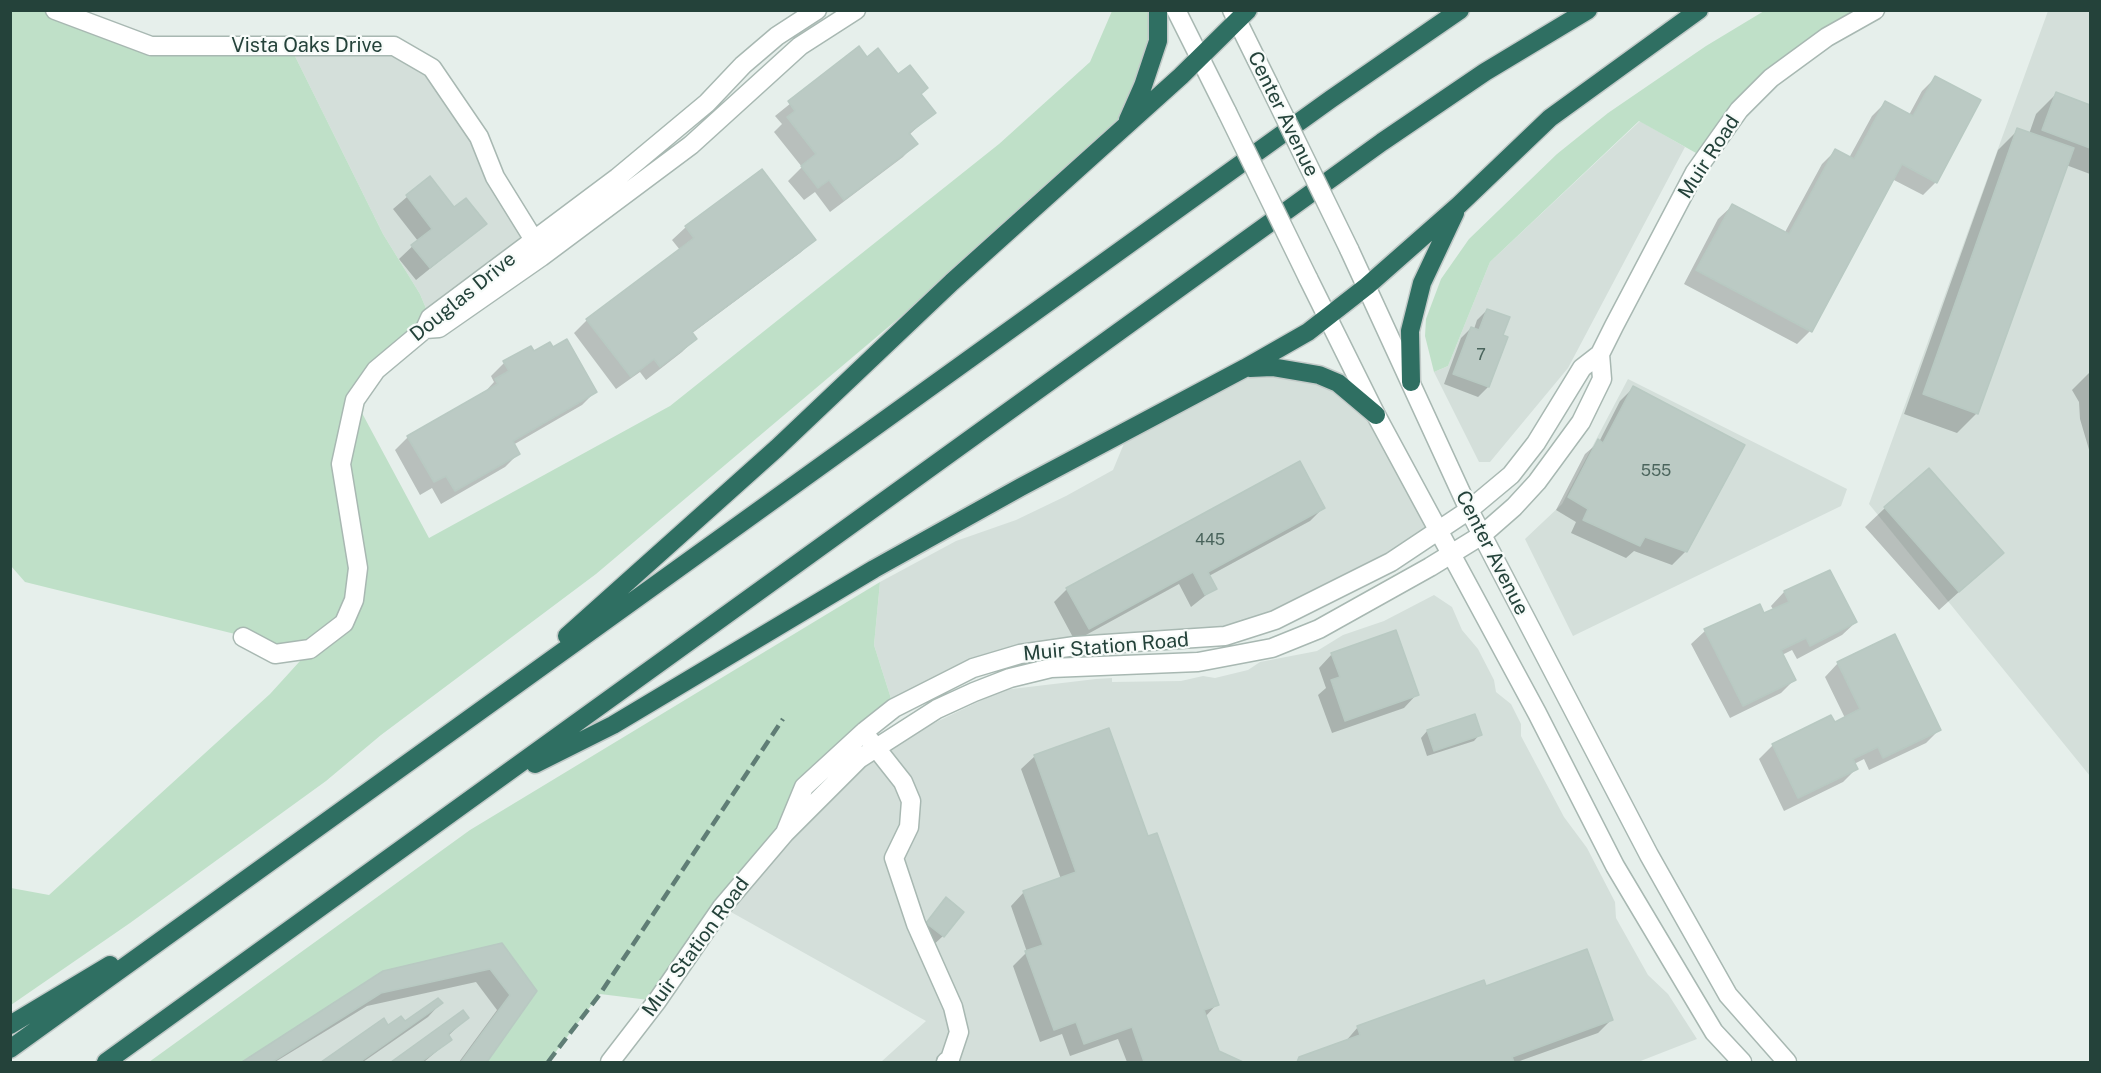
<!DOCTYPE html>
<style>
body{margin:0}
#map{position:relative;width:2101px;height:1073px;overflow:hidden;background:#e6efeb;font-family:"Public Sans",sans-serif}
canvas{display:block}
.frame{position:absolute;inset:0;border:12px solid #24423a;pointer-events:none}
</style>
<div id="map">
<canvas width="2101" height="1073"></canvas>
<div class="frame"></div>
</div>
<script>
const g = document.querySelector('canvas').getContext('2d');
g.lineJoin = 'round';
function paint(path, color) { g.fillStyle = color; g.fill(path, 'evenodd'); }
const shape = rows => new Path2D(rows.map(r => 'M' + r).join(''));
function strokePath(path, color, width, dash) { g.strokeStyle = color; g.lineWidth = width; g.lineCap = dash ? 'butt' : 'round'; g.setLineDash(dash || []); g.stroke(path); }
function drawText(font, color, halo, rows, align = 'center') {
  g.font = font + ' "Public Sans",sans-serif'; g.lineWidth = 4.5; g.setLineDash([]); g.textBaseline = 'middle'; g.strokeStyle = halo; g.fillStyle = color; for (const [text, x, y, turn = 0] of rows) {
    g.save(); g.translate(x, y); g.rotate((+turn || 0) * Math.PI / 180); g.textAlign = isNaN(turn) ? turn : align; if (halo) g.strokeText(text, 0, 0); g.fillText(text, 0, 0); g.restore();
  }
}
paint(shape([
 [2048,11,2090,11,2090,776,1869,504],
 [290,46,394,46,432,68,534,240,430,318,420,294,383,234],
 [1640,121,1685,147,1568,368,1490,462,1479,462,1434,372,1448,366,1490,262],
 [1272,367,1356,397,1438,531,1225,636,1020,654,894,708,874,645,880,582,956,541,1016,520,1066,496,1113,470,1130,429,1245,368],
 [1628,379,1847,489,1841,506,1573,636,1525,539,1562,504],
 [1434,595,1452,607,1462,630,1478,649,1494,680,1496,692,1511,704,1521,724,1521,736,1564,817,1587,848,1615,902,1616,918,1648,975,1668,994,1697,1039,1638,1062,881,1062,926,1021,722,907,859,759,1003,690,1096,679,1112,678,1112,682,1181,681,1203,676,1215,678,1248,670,1260,662,1317,651,1343,635,1384,621],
 [502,943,537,991,487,1062,242,1062,383,971]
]), '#d4dfda');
paint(shape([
 [11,11,55,11,151,46,290,46,383,234,420,294,430,318,355,400,429,538,670,406,999,144,1090,62,1112,11,1158,11,1125,127,596,574,381,735,326,781,130,923,11,1005,11,888,49,895,270,694,310,650,275,654,243,636,25,582,11,566],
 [1764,11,1875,11,1734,105,1696,153,1639,121,1490,262,1448,366,1434,372,1425,336,1426,319,1441,279,1469,239,1557,154,1608,113,1706,46],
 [880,582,874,645,894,708,804,787,785,833,657,1001,600,994,548,1062,487,1062,537,991,502,943,383,971,242,1062,149,1062,470,830]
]), '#bfe0c8');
paint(shape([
 [859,48,867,59,897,76,920,94,934,112,909,135,916,143,903,157,830,212,815,192,804,200,788,181,802,167,774,132,782,124,775,116],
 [1935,78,1936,182,1923,195,1892,179,1810,331,1797,344,1684,284,1718,219,1732,206,1784,234,1822,164,1835,151,1849,158,1872,116,1885,103,1909,115,1922,91],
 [2056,94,2090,106,2090,174,2066,165,1977,413,1957,433,1904,414,1998,150,2018,130,2029,134,2036,114],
 [762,171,814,240,800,253,691,334,695,339,682,352,646,380,640,372,616,389,574,333,587,320,680,250,672,240,686,227],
 [429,178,454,209,485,224,416,280,399,259,418,241,393,209],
 [1487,310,1488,387,1478,397,1444,384,1461,338,1471,328,1474,329,1477,320],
 [533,353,595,392,582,405,513,445,518,454,505,467,441,504,432,488,420,495,395,450,408,437,483,394,494,382,491,376,504,363],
 [2090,372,2090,453,2080,419,2079,402,2072,390],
 [1633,388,1686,551,1672,565,1634,551,1626,558,1571,533,1576,522,1556,510,1585,454,1599,442,1620,401],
 [1323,508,1310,521,1209,576,1215,588,1191,607,1179,584,1075,641,1054,602,1067,589],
 [1885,508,2002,553,1939,610,1865,527],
 [1830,572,1856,622,1842,635,1797,659,1792,650,1782,655,1794,680,1781,693,1730,718,1691,644,1705,631,1759,606,1763,615,1774,611,1771,606,1784,592],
 [1332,654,1417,694,1404,708,1332,733,1318,695,1326,688,1319,668],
 [1838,663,1939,730,1926,743,1869,770,1864,759,1854,764,1856,769,1843,782,1784,811,1759,759,1773,745,1831,717,1834,724,1845,718,1825,677],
 [1427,731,1480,734,1474,741,1427,756,1421,738],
 [1035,756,1147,838,1217,1004,1205,1017,1218,1052,1239,1062,1127,1062,1118,1039,1070,1056,1062,1034,1040,1042,1013,966,1027,952,1011,906,1024,892,1061,879,1021,769],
 [946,899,943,936,929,949,914,937],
 [502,945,535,991,485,1062,459,1062,497,1010,476,982,367,1006,275,1062,245,1062,383,972],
 [1485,988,1611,1020,1598,1033,1517,1062,1296,1062,1300,1058,1345,1042,1358,1027],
 [441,1003,428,1017,363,1062,324,1062,383,1020,388,1027,405,1024],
 [463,1012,467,1018,447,1037,450,1040,424,1062,394,1062]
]), '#0003');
const building = shape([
 [859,46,867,57,878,48,898,74,910,65,928,88,921,94,936,113,909,133,918,144,844,200,829,180,818,188,801,166,816,154,787,117,795,111,788,101,859,46],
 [1935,76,1981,100,1937,183,1902,164,1812,332,1696,270,1732,204,1789,234,1835,149,1854,159,1885,101,1913,116,1935,76],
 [2056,92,2090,105,2090,148,2042,130,2056,92],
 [2017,128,2074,148,1978,414,1923,394,2017,128],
 [762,169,816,240,692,332,697,339,660,367,654,359,631,377,586,319,694,238,685,226,762,169],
 [430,176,454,207,466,198,487,224,430,268,411,245,432,229,406,195,430,176],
 [1487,309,1510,317,1503,335,1508,337,1489,387,1453,374,1471,327,1479,330,1487,309],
 [567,339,597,392,513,441,520,454,455,491,446,476,434,482,407,436,498,384,495,379,509,371,503,361,531,346,534,351,550,342,553,347,567,339],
 [1633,386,1745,445,1687,552,1645,537,1640,546,1583,520,1588,509,1568,497,1598,439,1603,443,1633,386],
 [1300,461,1325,508,1208,572,1217,589,1205,595,1193,572,1089,629,1066,588,1300,461],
 [1929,468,2004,553,1959,592,1884,507,1929,468],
 [1830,570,1857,622,1810,646,1806,638,1781,650,1796,680,1743,706,1704,629,1760,604,1764,613,1789,602,1784,591,1830,570],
 [1396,630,1419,695,1345,721,1331,680,1340,677,1331,653,1396,630],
 [1895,634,1941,730,1883,758,1878,747,1853,759,1858,769,1798,798,1772,744,1831,715,1835,722,1860,709,1837,662,1895,634],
 [1475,714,1482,735,1434,751,1427,730,1475,714],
 [1109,728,1148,836,1157,833,1219,1005,1204,1010,1219,1051,1243,1062,1144,1062,1132,1027,1084,1044,1076,1022,1054,1030,1025,951,1043,945,1023,891,1076,872,1034,755,1109,728],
 [946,897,964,912,944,937,926,923,946,897],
 [502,943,537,991,487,1062,461,1062,510,995,490,969,381,993,272,1062,242,1062,383,971,502,943],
 [1587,949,1613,1020,1512,1057,1514,1062,1297,1062,1299,1057,1360,1035,1357,1026,1484,980,1486,986,1587,949],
 [438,998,443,1003,360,1062,321,1062,384,1018,388,1025,401,1016,405,1021,438,998],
 [463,1010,469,1018,448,1034,452,1040,421,1062,391,1062,463,1010]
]);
paint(building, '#bbcac4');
strokePath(building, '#b8c9c2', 1.5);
const minor = shape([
 [55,10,151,46,394,46,432,68,479,137,495,177,534,240],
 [1176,10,1227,112],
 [1232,10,1268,83],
 [1349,249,1469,510,1649,855,1728,995,1787,1062],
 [1308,278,1376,415,1537,713,1615,866,1714,1032,1742,1062],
 [425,329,439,328,541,257,691,145,800,46,856,10],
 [1600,354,1582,368,1536,443,1511,475,1469,510,1391,562,1275,620,1225,636,1075,646,1020,654,973,668,894,708,865,731,804,787,785,833,859,759,937,709,974,692,1010,678,1051,668,1198,662,1272,648,1319,629,1430,567,1482,535,1514,507,1537,482,1581,422,1602,379,1600,354,1614,326,1695,172,1739,110,1771,78,1827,37,1875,10],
 [243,637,275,654,310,649,344,623,354,600,358,568,341,464,355,400,376,370,425,329,430,318,617,178,707,103,743,65,777,36,817,10],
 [869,739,903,782,911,801,909,827,894,858,916,924,953,1007,959,1032,950,1059,946,1062],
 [610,1062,657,1001,722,907,785,833]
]);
const highway = shape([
 [1128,120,1143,86,1158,41,1158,10],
 [1250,368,1272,367,1319,375,1338,383,1376,415],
 [1411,382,1410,331,1422,283,1455,213],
 [567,636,777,448,952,282,1181,76,1248,10],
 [535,764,613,725,874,569,1021,487,1245,368,1308,332,1367,286,1459,205,1550,118,1699,10],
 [10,1025,110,965],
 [10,1049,1331,99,1460,10],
 [106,1062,1382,142,1485,72,1588,10]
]);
strokePath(minor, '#a8b8b2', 21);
strokePath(highway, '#c2cac8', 21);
strokePath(minor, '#fff', 18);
strokePath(highway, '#2f6f62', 18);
strokePath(shape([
 [548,1062,600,994,783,719]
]), '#5f7d75', 4.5, [12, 6]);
const minorBridge = shape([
 [1268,83,1349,249],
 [1227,112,1308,278]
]);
strokePath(minorBridge, '#a8b8b2', 21, []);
strokePath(minorBridge, '#fff', 18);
drawText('16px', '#4a645c', null, [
 ["7",1481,355],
 ["555",1656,471],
 ["445",1210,540]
]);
drawText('20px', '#24423a', '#f7fbf9', [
 ["Vista Oaks Drive",307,46],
 ["Center Avenue",1283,114,64],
 ["Muir Road",1709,157,-57],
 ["Douglas Drive",463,297,-39],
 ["Center Avenue",1492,553,63],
 ["Muir Station Road",1106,647,-5],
 ["Muir Station Road",696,947,-54]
]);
</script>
